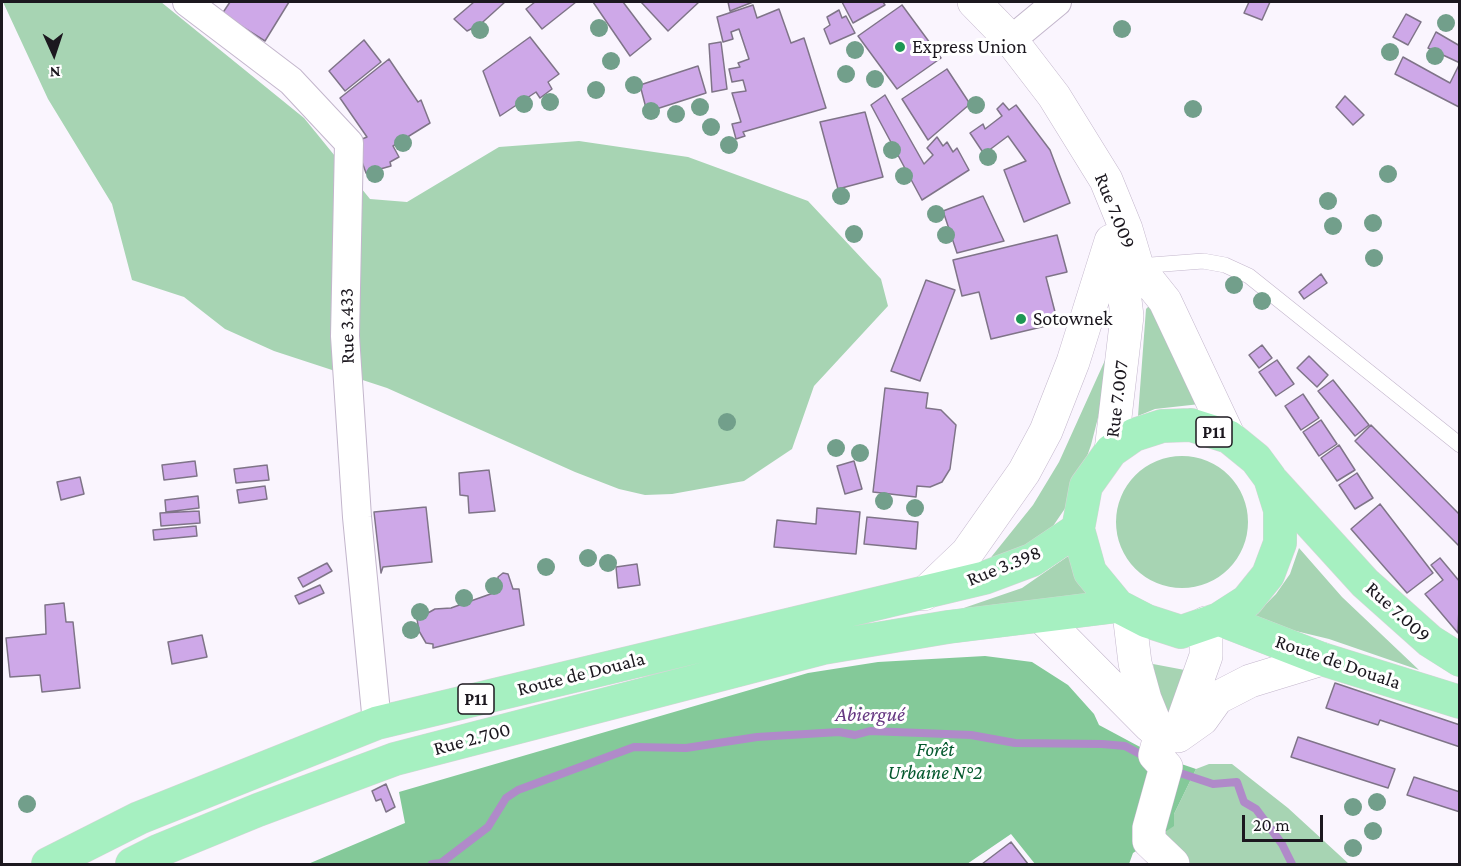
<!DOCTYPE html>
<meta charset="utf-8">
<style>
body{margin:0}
#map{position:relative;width:1461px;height:866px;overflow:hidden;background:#faf5fe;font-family:"Crimson Pro",serif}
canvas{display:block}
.frame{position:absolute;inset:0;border:3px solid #1c181f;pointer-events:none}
.north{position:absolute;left:24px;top:24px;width:60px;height:60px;-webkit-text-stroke:4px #fff;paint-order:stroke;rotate:177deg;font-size:16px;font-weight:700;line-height:24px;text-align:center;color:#1c181f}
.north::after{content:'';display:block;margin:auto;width:21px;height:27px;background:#1c181f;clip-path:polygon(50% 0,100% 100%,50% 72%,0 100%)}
.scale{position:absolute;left:1242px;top:815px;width:81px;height:27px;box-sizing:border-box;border:3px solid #1c181f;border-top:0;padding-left:8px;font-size:18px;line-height:21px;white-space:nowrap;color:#1c181f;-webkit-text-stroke:4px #fff;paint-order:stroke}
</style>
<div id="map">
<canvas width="1461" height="866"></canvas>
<div class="frame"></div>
<div class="north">N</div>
<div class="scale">20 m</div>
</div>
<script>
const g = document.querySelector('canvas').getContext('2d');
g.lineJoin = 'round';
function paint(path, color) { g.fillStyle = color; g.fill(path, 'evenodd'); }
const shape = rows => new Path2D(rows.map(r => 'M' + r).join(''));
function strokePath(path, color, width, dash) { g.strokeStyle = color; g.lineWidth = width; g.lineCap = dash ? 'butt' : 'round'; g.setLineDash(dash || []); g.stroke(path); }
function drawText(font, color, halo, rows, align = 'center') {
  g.font = font + ' "Crimson Pro",serif'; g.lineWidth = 6; g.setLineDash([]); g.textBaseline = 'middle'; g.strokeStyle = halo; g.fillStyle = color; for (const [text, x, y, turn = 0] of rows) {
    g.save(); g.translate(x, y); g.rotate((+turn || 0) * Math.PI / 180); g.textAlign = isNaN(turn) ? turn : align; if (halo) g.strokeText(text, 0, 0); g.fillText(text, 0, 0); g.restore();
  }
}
paint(shape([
 [3,2,161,2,304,118,370,199,407,202,499,147,579,141,688,157,808,201,881,279,888,306,814,386,792,449,744,481,672,494,645,495,619,489,575,472,387,388,274,351,225,329,184,297,132,280,112,204,48,99],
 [1150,305,1200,404,1155,409,1138,416,1146,309],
 [1106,358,1101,406,1091,445,1076,488,1066,507,1051,529,1024,552,984,566,1033,505,1059,462],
 '1116 522a66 66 0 1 1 132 0a66 66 0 1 1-132 0Z',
 [1299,548,1342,597,1419,670,1329,639,1250,620,1276,594,1290,574],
 [1077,550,1099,605,955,611,1022,588],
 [1153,664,1190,671,1165,726],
 [1209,764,1232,764,1288,808,1349,864,1173,864,1149,841,1174,814,1196,769]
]), '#a7d4b3');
paint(shape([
 [985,656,1032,662,1068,685,1094,714,1099,725,1155,755,1196,769,1174,814,1174,826,1133,853,1129,864,1035,864,1011,834,967,864,308,864,405,823,399,792,808,673,878,662]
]), '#84c999');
strokePath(shape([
 [1171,770,1213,784,1237,782,1244,802,1256,809,1282,844,1292,864],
 [432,864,441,863,488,827,506,798,518,790,634,747,686,748,757,737,839,732,855,735,870,731,971,735,1015,743,1102,744,1125,746,1149,759]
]), '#b08ac9', 8);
const building = shape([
 [230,2,289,2,265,41,222,14,230,2],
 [474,2,505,2,474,30,473,28,467,31,454,19,474,2],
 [535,2,576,2,542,29,526,9,535,2],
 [593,2,623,2,651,39,630,56,593,2],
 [641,2,699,2,668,31,641,2],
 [728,2,753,2,730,11,728,2],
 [842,2,883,2,885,5,853,23,842,2],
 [1249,2,1270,2,1262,20,1244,13,1249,2],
 [753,5,757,18,779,9,791,43,804,38,826,108,743,132,745,136,736,139,732,124,741,122,732,93,746,91,743,80,732,82,729,69,740,67,738,63,749,59,739,29,731,32,733,39,723,42,717,17,753,5],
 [902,5,941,58,897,89,858,36,902,5],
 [839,10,842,18,846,16,855,33,830,44,824,29,830,25,827,17,839,10],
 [1406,14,1421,22,1408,45,1393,37,1406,14],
 [1436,32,1460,46,1460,63,1428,48,1436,32],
 [530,37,559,74,548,82,552,89,540,98,536,92,500,116,483,71,530,37],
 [364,40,381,62,345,91,329,71,364,40],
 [721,42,727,89,712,92,709,44,721,42],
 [1403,57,1450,83,1460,63,1459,107,1395,74,1403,57],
 [389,59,418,102,421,100,430,123,393,146,399,157,390,162,391,166,366,173,355,142,367,137,340,98,389,59],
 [698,66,706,93,647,112,640,85,698,66],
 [947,69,970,104,928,140,902,99,947,69],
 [885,95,924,164,933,155,927,148,937,137,943,146,947,142,953,152,957,148,969,170,922,200,871,105,885,95],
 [1345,96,1364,115,1353,125,1336,107,1345,96],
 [1003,103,1009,110,1016,105,1050,150,1070,203,1024,222,1004,170,1026,161,1008,136,984,154,970,133,983,124,985,129,1002,116,997,109,1003,103],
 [865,112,883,177,838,189,820,122,865,112],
 [983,196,1004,241,957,253,943,211,983,196],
 [1057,235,1067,272,1046,277,1055,312,1050,325,991,339,979,292,962,296,953,260,1057,235],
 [1321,274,1327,283,1304,299,1299,292,1321,274],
 [926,280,955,290,920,381,891,371,926,280],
 [1262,345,1272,358,1259,368,1249,355,1262,345],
 [1309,356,1328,375,1317,387,1297,368,1309,356],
 [1277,360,1294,384,1276,396,1259,372,1277,360],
 [1333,380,1369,425,1355,436,1318,391,1333,380],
 [885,388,928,393,926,408,941,410,956,425,950,469,942,482,930,487,917,486,916,497,873,492,885,388],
 [1303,394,1319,418,1301,430,1285,406,1303,394],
 [1321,420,1337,444,1319,456,1303,432,1321,420],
 [1371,425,1460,515,1460,547,1355,441,1371,425],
 [1339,445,1355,470,1337,481,1321,458,1339,445],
 [195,461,197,476,164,480,162,465,195,461],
 [854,461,862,489,845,494,837,466,854,461],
 [267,465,269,480,236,483,234,469,267,465],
 [489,470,495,511,469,513,468,496,460,495,459,473,489,470],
 [1357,473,1373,498,1355,509,1339,485,1357,473],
 [80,477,84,494,61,500,57,482,80,477],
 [265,486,267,499,239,503,237,490,265,486],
 [198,496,199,508,166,512,165,500,198,496],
 [1380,504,1433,573,1407,593,1351,529,1380,504],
 [426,507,432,562,383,567,381,573,374,512,426,507],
 [817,508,860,512,856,554,774,547,777,520,816,524,817,508],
 [199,511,200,523,161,526,160,513,199,511],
 [867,517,918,522,916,549,864,544,867,517],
 [196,526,197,536,154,540,153,530,196,526],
 [1440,558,1460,582,1458,633,1425,594,1443,580,1431,565,1440,558],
 [327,563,332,571,303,587,298,578,327,563],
 [637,564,640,585,618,588,616,567,637,564],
 [503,573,508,574,513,589,519,589,524,625,433,648,433,644,426,643,419,631,417,619,435,609,451,608,499,591,498,577,503,573],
 [320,585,324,593,299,604,295,596,320,585],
 [64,603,66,622,73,622,80,688,42,692,40,675,10,677,6,638,46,634,45,605,64,603],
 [202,635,207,657,172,664,168,642,202,635],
 [1335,683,1460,725,1460,747,1380,720,1378,725,1326,708,1335,683],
 [1298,737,1395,769,1388,788,1291,757,1298,737],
 [1414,777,1460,792,1460,812,1407,795,1414,777],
 [386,784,395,807,386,812,381,799,376,801,372,791,386,784],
 [1011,842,1028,864,982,864,1011,842]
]);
paint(building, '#cea8e8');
strokePath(building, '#7f7488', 1.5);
const lane = shape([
 [1138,266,1203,261,1225,265,1249,276,1460,445]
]);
const street = shape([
 [187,2,291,81,349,143,345,336,357,517,377,723],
 [1011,40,1057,2]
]);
const secondary = shape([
 [974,2,1011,40,1054,96,1106,180,1126,229,1137,266,1165,301,1229,437],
 [1111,451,1127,316,1122,276,1111,243],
 [924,594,967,553,1024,472,1046,431,1073,362,1111,241],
 [1129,613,1135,663,1145,699,1160,736,1155,755,1166,767,1149,828,1149,841,1173,864],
 [1042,617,1150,726],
 [1179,732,1206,656,1206,623],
 [1178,736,1202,719,1217,698,1250,681,1322,659]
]);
const primary = shape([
 [1191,425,1229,437,1256,459,1270,478,1280,510,1280,543,1268,575,1247,601,1219,619,1181,632,1147,621,1118,606,1090,572,1078,529,1086,486,1111,451,1134,435,1162,426,1191,425],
 [1273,482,1365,583,1430,641,1460,660],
 [1219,619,1322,659,1460,702],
 [48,864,139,818,377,723,984,578,1032,560,1078,529],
 [132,864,158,851,258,810,395,759,823,648,948,627,1118,606]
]);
strokePath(lane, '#c3b6cc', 16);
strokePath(street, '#c3b6cc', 30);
strokePath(secondary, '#c3b6cc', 34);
strokePath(primary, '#d6d5d7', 34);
strokePath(lane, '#fff', 15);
strokePath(street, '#fff', 28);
strokePath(secondary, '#fff', 33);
strokePath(primary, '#a6f0c1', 33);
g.fillStyle = '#729f8b';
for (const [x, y] of [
 [1446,23],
 [599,28],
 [1122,29],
 [480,30],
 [855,50],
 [1390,52],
 [1435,56],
 [611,61],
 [846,74],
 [875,79],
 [634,85],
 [596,90],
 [550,102],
 [524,104],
 [976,105],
 [700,107],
 [1193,109],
 [651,111],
 [676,114],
 [711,127],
 [403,143],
 [729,145],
 [892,150],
 [988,157],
 [375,174],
 [1388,174],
 [904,176],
 [841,196],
 [1328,201],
 [936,214],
 [1373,223],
 [1333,226],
 [854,234],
 [946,235],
 [1374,258],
 [1234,285],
 [1262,301],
 [727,422],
 [836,448],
 [860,453],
 [884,501],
 [915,508],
 [588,558],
 [608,563],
 [546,567],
 [494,586],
 [464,598],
 [420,612],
 [411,630],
 [1377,802],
 [27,804],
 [1353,807],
 [1373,831],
 [1353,848]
]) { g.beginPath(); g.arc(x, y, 9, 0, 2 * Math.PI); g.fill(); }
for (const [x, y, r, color] of [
 [900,47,6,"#1d9754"],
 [1021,319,6,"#1d9754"]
]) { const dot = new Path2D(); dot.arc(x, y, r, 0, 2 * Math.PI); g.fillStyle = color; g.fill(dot); strokePath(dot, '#fff', 2); }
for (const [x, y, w] of [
 [1214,432,36],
 [476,699,36]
]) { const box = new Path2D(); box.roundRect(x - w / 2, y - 15, w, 30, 4.5); g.fillStyle = '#fff'; g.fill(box); strokePath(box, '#1c181f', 1.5); }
drawText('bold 18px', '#1c181f', null, [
 ["P11",1214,432],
 ["P11",476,699]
]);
drawText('20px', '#1c181f', '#fff', [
 ["Express Union",912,47],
 ["Sotownek",1033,319]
], 'left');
drawText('20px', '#1c181f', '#fff', [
 ["Rue 7.009",1115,211,68],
 ["Rue 3.433",347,326,-91],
 ["Rue 7.007",1117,399,-83],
 ["Rue 3.398",1004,566,-22],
 ["Rue 7.009",1398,612,42],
 ["Route de Douala",1338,662,19],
 ["Route de Douala",581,674,-14],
 ["Rue 2.700",472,739,-15]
]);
drawText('italic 20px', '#03582d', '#fff', [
 ["Forêt",935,750],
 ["Urbaine N°2",935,773]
]);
drawText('italic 21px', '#663782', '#fff', [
 ["Abiergué",870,715]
]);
</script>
